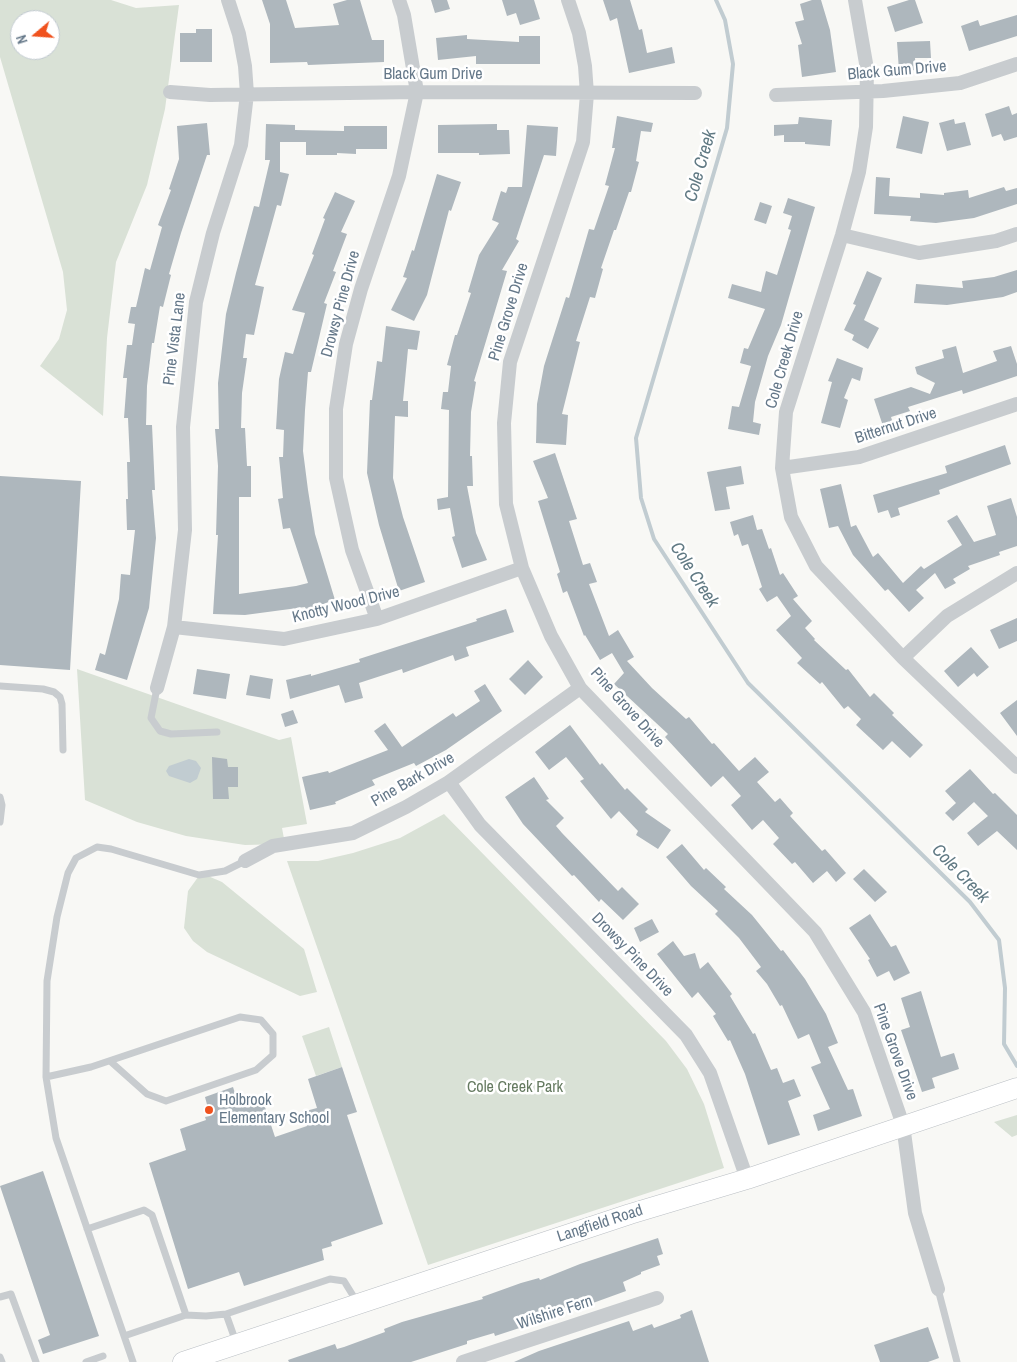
<!DOCTYPE html>
<style>
body{margin:0}
#map{position:relative;width:1017px;height:1362px;overflow:hidden;background:#f8f8f5;font-family:"Archivo Narrow",sans-serif}
canvas{display:block}
.north{position:absolute;left:10px;top:10px;width:50px;height:50px;box-sizing:border-box;background:#fff;border:1px solid #c1c9d0;border-radius:50%;rotate:252deg;font-size:14px;font-weight:700;line-height:20px;text-align:center;color:#657889}
.north::after{content:'';display:block;margin:auto;width:18px;height:22px;background:#f0521e;clip-path:polygon(50% 0,100% 100%,50% 72%,0 100%)}
</style>
<div id="map">
<canvas width="1017" height="1362"></canvas>
<div class="north">N</div>
</div>
<script>
const g = document.querySelector('canvas').getContext('2d');
g.lineJoin = 'round';
function paint(path, color) { g.fillStyle = color; g.fill(path, 'evenodd'); }
const shape = rows => new Path2D(rows.map(r => 'M' + r).join(''));
function strokePath(path, color, width, dash) { g.strokeStyle = color; g.lineWidth = width; g.lineCap = dash ? 'butt' : 'round'; g.setLineDash(dash || []); g.stroke(path); }
function drawText(font, color, halo, rows, align = 'center') {
  g.font = font + ' "Archivo Narrow",sans-serif'; g.lineWidth = 5; g.setLineDash([]); g.textBaseline = 'middle'; g.strokeStyle = halo; g.fillStyle = color; for (const [text, x, y, turn = 0] of rows) {
    g.save(); g.translate(x, y); g.rotate((+turn || 0) * Math.PI / 180); g.textAlign = isNaN(turn) ? turn : align; if (halo) g.strokeText(text, 0, 0); g.fillText(text, 0, 0); g.restore();
  }
}
paint(shape([
 [0,0,111,0,136,8,179,5,165,109,147,185,116,262,107,338,103,416,40,366,59,339,67,310,63,272,0,57],
 [20,20,50,20,50,50,20,50],
 [77,669,279,740,291,737,307,824,282,828,285,844,245,845,186,836,137,822,85,800],
 [444,814,666,1041,687,1069,704,1104,724,1168,428,1265,287,861,318,861,353,853,400,838],
 [201,873,222,882,304,949,317,992,300,996,207,952,193,941,184,928,188,891],
 [329,1027,342,1067,316,1076,302,1036],
 [1017,1115,1017,1135,1012,1137,994,1122]
]), '#d9e1d6');
paint(shape([
 [189,759,196,761,201,768,197,779,190,783,169,776,166,771,169,766]
]), '#c1ccd1');
strokePath(shape([
 [716,0,725,20,733,64,727,128,636,438,641,498,654,539,748,683,970,902,999,940,1005,988,1004,1044,1017,1066]
]), '#c1ccd1', 4);
paint(shape([
 [262,0,286,0,295,28,339,25,333,4,347,0,360,0,372,40,384,40,384,62,308,65,307,62,270,63,270,24],
 [431,0,447,0,450,9,435,13],
 [502,0,534,0,540,19,520,25,516,13,507,16],
 [603,0,630,0,639,30,642,29,647,53,672,47,675,63,629,73,617,18,610,21],
 [812,0,821,0,830,30,836,72,802,77,798,45,802,44,795,22,804,20,800,4],
 [909,0,915,0,923,23,895,32,887,7],
 [1017,15,1017,36,969,51,961,26,978,20,980,26],
 [196,29,212,29,212,62,180,62,180,33,196,33],
 [467,35,467,39,519,42,519,36,540,36,540,64,476,64,476,56,438,60,436,38],
 [930,41,931,58,915,58,916,70,899,71,897,42],
 [1009,106,1012,115,1017,113,1017,137,1004,141,1001,134,992,137,985,114],
 [617,116,653,123,651,132,641,131,636,161,639,162,631,192,629,192,616,230,614,230,601,268,603,269,595,298,590,297,576,341,580,342,562,414,568,415,566,445,536,443,537,404,544,366,566,297,569,298,589,229,594,230,609,186,605,185,615,148,612,148],
 [903,116,929,122,922,154,896,148],
 [799,117,832,120,830,146,805,144,805,142,784,142,784,135,774,136,774,125,798,124],
 [954,119,955,124,965,122,971,145,947,151,939,123],
 [207,123,210,155,207,155,181,233,169,274,171,275,163,307,160,306,154,343,152,343,147,386,146,425,152,425,155,490,152,490,156,538,149,608,127,680,95,670,100,653,105,655,119,599,121,574,130,575,135,530,127,530,126,499,128,499,127,462,130,462,128,418,124,418,127,378,123,378,127,345,132,345,135,324,128,323,131,307,136,307,145,268,150,270,162,227,158,225,171,190,169,189,179,159,177,126],
 [266,124,295,125,295,130,344,131,344,126,387,126,387,149,356,149,356,154,337,153,337,155,306,155,306,142,280,142,280,172,289,174,281,206,277,205,255,285,264,287,254,335,246,334,243,358,247,358,242,393,241,428,245,428,247,466,251,466,251,497,239,497,239,594,296,586,308,583,290,528,283,529,278,499,283,498,279,457,283,457,284,430,276,429,279,379,285,352,293,354,305,313,292,310,314,255,312,254,325,219,323,218,335,192,355,201,341,232,347,234,333,271,336,272,324,303,327,304,311,372,308,372,305,410,303,451,308,490,315,534,335,600,306,610,305,607,245,615,213,614,218,535,216,535,218,466,215,429,219,429,218,383,226,314,236,273,254,206,259,207,270,160,265,160],
 [497,124,497,130,509,130,510,154,479,155,479,153,438,153,438,125],
 [527,125,558,127,556,156,544,155,516,239,519,241,502,270,507,271,474,381,476,382,471,412,470,456,472,456,473,486,467,486,476,533,487,560,462,568,452,537,455,536,450,508,438,510,437,499,448,497,449,410,441,409,443,392,448,392,451,366,447,365,455,335,457,335,471,293,468,292,479,255,499,223,492,220,501,191,506,193,508,187,522,187],
 [437,174,461,182,451,211,449,210,427,295,414,321,391,310,407,278,403,277,412,250,414,251],
 [876,177,890,178,889,196,920,198,920,193,944,195,944,193,968,190,969,198,1004,187,1006,191,1017,188,1017,204,974,218,936,223,910,221,911,216,874,214],
 [788,198,815,207,781,325,768,356,755,402,753,422,761,424,759,435,728,429,732,406,739,407,751,366,740,363,744,348,748,349,765,309,728,298,732,284,761,292,766,271,777,275,791,230,788,229,792,216,783,213],
 [760,202,772,206,766,224,754,220],
 [1017,270,1017,292,1003,297,947,305,914,303,916,284,963,288,962,281,994,277],
 [867,271,882,278,864,320,879,328,868,349,852,340,854,335,844,330,856,305,853,304],
 [386,326,420,331,417,350,408,349,403,401,408,401,408,417,395,416,393,478,403,517,425,582,399,591,379,525,367,473,370,400,372,400,377,361,382,362],
 [956,346,963,373,997,361,993,351,1011,346,1017,364,1017,376,963,394,962,390,908,407,910,411,891,417,894,426,884,429,874,399,911,387,930,394,935,383,917,374,915,367,944,358,942,350],
 [837,358,863,368,860,381,852,378,844,398,848,400,840,428,821,423,832,382,828,381],
 [1005,445,1011,464,939,490,940,494,898,508,900,515,891,518,888,510,878,513,873,495,947,473,945,466],
 [555,453,577,519,569,521,583,565,590,563,597,582,589,584,609,636,618,630,634,657,627,661,652,688,686,719,689,717,712,744,714,743,739,771,755,757,769,772,757,782,775,802,780,798,793,813,790,816,822,851,825,849,846,873,836,882,827,871,813,883,795,862,792,864,773,844,779,838,763,820,752,830,731,805,741,796,723,776,711,787,665,737,668,734,614,684,624,673,612,653,600,660,585,635,584,636,567,591,563,593,557,574,560,572,538,501,548,498,533,461],
 [741,466,744,484,726,487,730,509,715,511,707,472],
 [0,476,81,481,70,670,0,665],
 [841,484,851,527,856,525,873,557,878,553,903,583,921,566,924,569,962,545,947,521,957,515,974,542,996,535,987,506,1011,498,1017,517,1017,546,999,552,1000,555,968,566,970,569,953,579,956,583,945,589,935,573,916,590,924,598,909,612,888,589,885,591,853,555,838,526,829,528,820,489],
 [753,515,757,530,762,529,769,549,771,548,780,575,783,573,798,596,793,599,812,621,805,628,815,639,814,640,846,670,848,669,870,697,874,693,894,713,892,715,923,745,910,758,892,741,883,750,856,725,861,719,848,706,844,709,822,682,820,684,797,663,802,658,776,630,791,616,777,596,767,602,759,589,762,587,748,544,742,546,738,534,734,536,730,522],
 [506,609,514,632,466,647,469,656,455,661,453,655,403,673,402,669,359,683,363,698,345,703,339,685,290,699,286,680,311,674,311,676,360,662,359,659,477,621,476,619],
 [1017,618,1017,641,999,649,990,630],
 [971,647,989,667,977,677,974,673,958,687,944,671],
 [528,660,543,677,525,695,509,679],
 [197,669,230,674,226,699,193,694],
 [250,675,273,679,270,699,246,695],
 [485,684,502,711,446,750,416,766,414,763,372,780,375,785,335,802,336,804,310,810,302,777,328,771,329,773,388,750,374,731,385,723,402,747,453,713,456,717,480,701,474,691],
 [1017,700,1017,736,1000,713],
 [293,710,298,723,285,727,281,714],
 [570,725,600,765,602,763,625,790,627,788,648,809,645,812,671,830,658,849,636,835,638,831,619,811,611,819,580,781,584,779,566,757,549,770,535,752],
 [212,757,227,759,228,767,238,767,238,787,228,787,229,799,213,799],
 [970,769,993,794,995,793,1017,815,1017,850,997,831,978,846,967,833,988,816,974,802,953,821,945,813,956,803,945,791],
 [534,777,549,799,546,800,564,818,556,826,562,833,618,891,622,887,639,904,623,920,601,899,599,902,574,875,572,876,523,824,505,797],
 [682,844,704,870,706,868,726,887,724,889,752,915,781,951,783,950,805,979,826,1014,838,1043,828,1047,848,1090,853,1089,862,1116,818,1131,813,1115,830,1109,811,1067,821,1063,809,1034,798,1039,782,1005,780,1006,767,984,756,971,761,967,739,938,715,914,718,911,691,886,666,857],
 [864,869,887,892,875,902,853,879],
 [870,914,891,947,896,945,910,973,894,981,889,971,877,977,868,960,870,959,849,928],
 [652,919,659,932,640,942,634,928],
 [673,941,684,956,695,953,700,969,708,962,732,994,730,996,753,1034,755,1033,771,1070,777,1068,783,1083,794,1079,801,1096,788,1101,800,1135,768,1145,745,1074,730,1040,728,1041,713,1016,716,1014,698,992,692,998,657,954],
 [921,991,941,1057,954,1053,959,1069,932,1078,935,1088,922,1092,901,1030,910,1027,901,998],
 [342,1067,357,1112,347,1115,383,1224,331,1242,332,1246,322,1249,324,1260,244,1286,239,1272,188,1289,149,1163,186,1150,180,1129,206,1120,205,1117,210,1116,205,1097,233,1087,239,1106,245,1104,245,1107,263,1101,275,1137,307,1126,302,1112,317,1108,308,1079],
 [43,1171,99,1336,43,1354,38,1340,50,1335,0,1186],
 [658,1238,663,1254,657,1256,660,1265,641,1272,641,1274,623,1282,626,1291,593,1303,591,1298,569,1306,546,1315,547,1319,495,1336,494,1333,467,1341,467,1344,411,1362,289,1362,288,1360,335,1344,337,1349,344,1347,385,1332,384,1329,402,1322,483,1299,482,1297,521,1283,539,1278,540,1280,580,1264],
 [692,1310,709,1362,514,1362,539,1351,629,1321,633,1331,652,1324,654,1328,681,1318,680,1315],
 [928,1327,939,1358,928,1362,880,1362,874,1345]
]), '#aeb7bd');
const secondary = shape([
 [183,1362,630,1214,747,1179,1017,1088]
]);
strokePath(secondary, '#babfc4', 21);
strokePath(shape([
 [0,686,43,689,54,692,60,697,62,704,63,750],
 [157,688,151,718,160,731,171,734,217,732],
 [0,797,2,805,0,822],
 [110,1061,147,1094,166,1101,256,1070,273,1055,273,1034,261,1020,240,1017,91,1067,46,1077,56,1138,133,1362],
 [46,1077,47,981,57,917,68,873,76,858,97,847,111,849,199,875,225,871,245,861],
 [87,1229,144,1210,152,1215,186,1315],
 [938,1289,957,1362],
 [0,1297,11,1294,36,1362],
 [226,1314,236,1342],
 [124,1336,186,1315,206,1316,226,1314,330,1279,344,1281,357,1302],
 [0,1357,2,1362],
 [86,1362,103,1356]
]), '#c8cccf', 7);
strokePath(shape([
 [568,0,579,33,585,66,587,94,583,142,510,362,504,423,506,504,522,568,551,636,580,688,815,932,864,1012,903,1125,915,1213,938,1289],
 [855,0,867,69,866,127,859,172,842,235,786,412,782,468,791,517,816,566,903,658,1017,767],
 [170,92,210,95,417,92,695,93],
 [776,95,883,91,960,83,1017,64],
 [842,235,919,253,996,241,1017,234],
 [782,468,859,457,1017,404],
 [377,619,352,550,336,478,336,409,346,344,361,289,399,176,417,92,404,15,399,0],
 [174,627,284,639,377,619,522,568],
 [903,658,947,616,1017,573],
 [157,688,174,627,185,530,183,427,196,302,213,233,241,145,247,94,245,66,239,34,228,0],
 [449,782,480,825,686,1035,710,1073,747,1179],
 [245,861,273,846,353,833,406,807,449,782,580,688],
 [463,1362,657,1298]
]), '#c8cccf', 14);
strokePath(secondary, '#fff', 20);
for (const [x, y, r, color] of [
 [209,1110,5,"#f0521e"]
]) { const dot = new Path2D(); dot.arc(x, y, r, 0, 2 * Math.PI); g.fillStyle = color; g.fill(dot); strokePath(dot, '#fff', 2); }
drawText('16px', '#657889', '#fff', [
 ["Black Gum Drive",897,71,-5],
 ["Black Gum Drive",433,75],
 ["Drowsy Pine Drive",341,304,-75],
 ["Pine Grove Drive",509,312,-73],
 ["Pine Vista Lane",175,339,-83],
 ["Cole Creek Drive",785,360,-74],
 ["Bitternut Drive",896,426,-18],
 ["Knotty Wood Drive",346,605,-14],
 ["Pine Grove Drive",627,708,48],
 ["Pine Bark Drive",413,780,-30],
 ["Drowsy Pine Drive",632,955,46],
 ["Pine Grove Drive",895,1052,70],
 ["Langfield Road",600,1224,-18],
 ["Wilshire Fern",555,1313,-18]
]);
drawText('16px', '#657a60', '#fff', [
 ["Cole Creek Park",515,1088]
]);
drawText('16px', '#657889', '#fff', [
 ["Holbrook",219,1101],
 ["Elementary School",219,1119]
], 'left');
drawText('italic 18px', '#617a84', '#fff', [
 ["Cole Creek",701,166,-74],
 ["Cole Creek",694,575,57],
 ["Cole Creek",960,874,46]
]);
</script>
